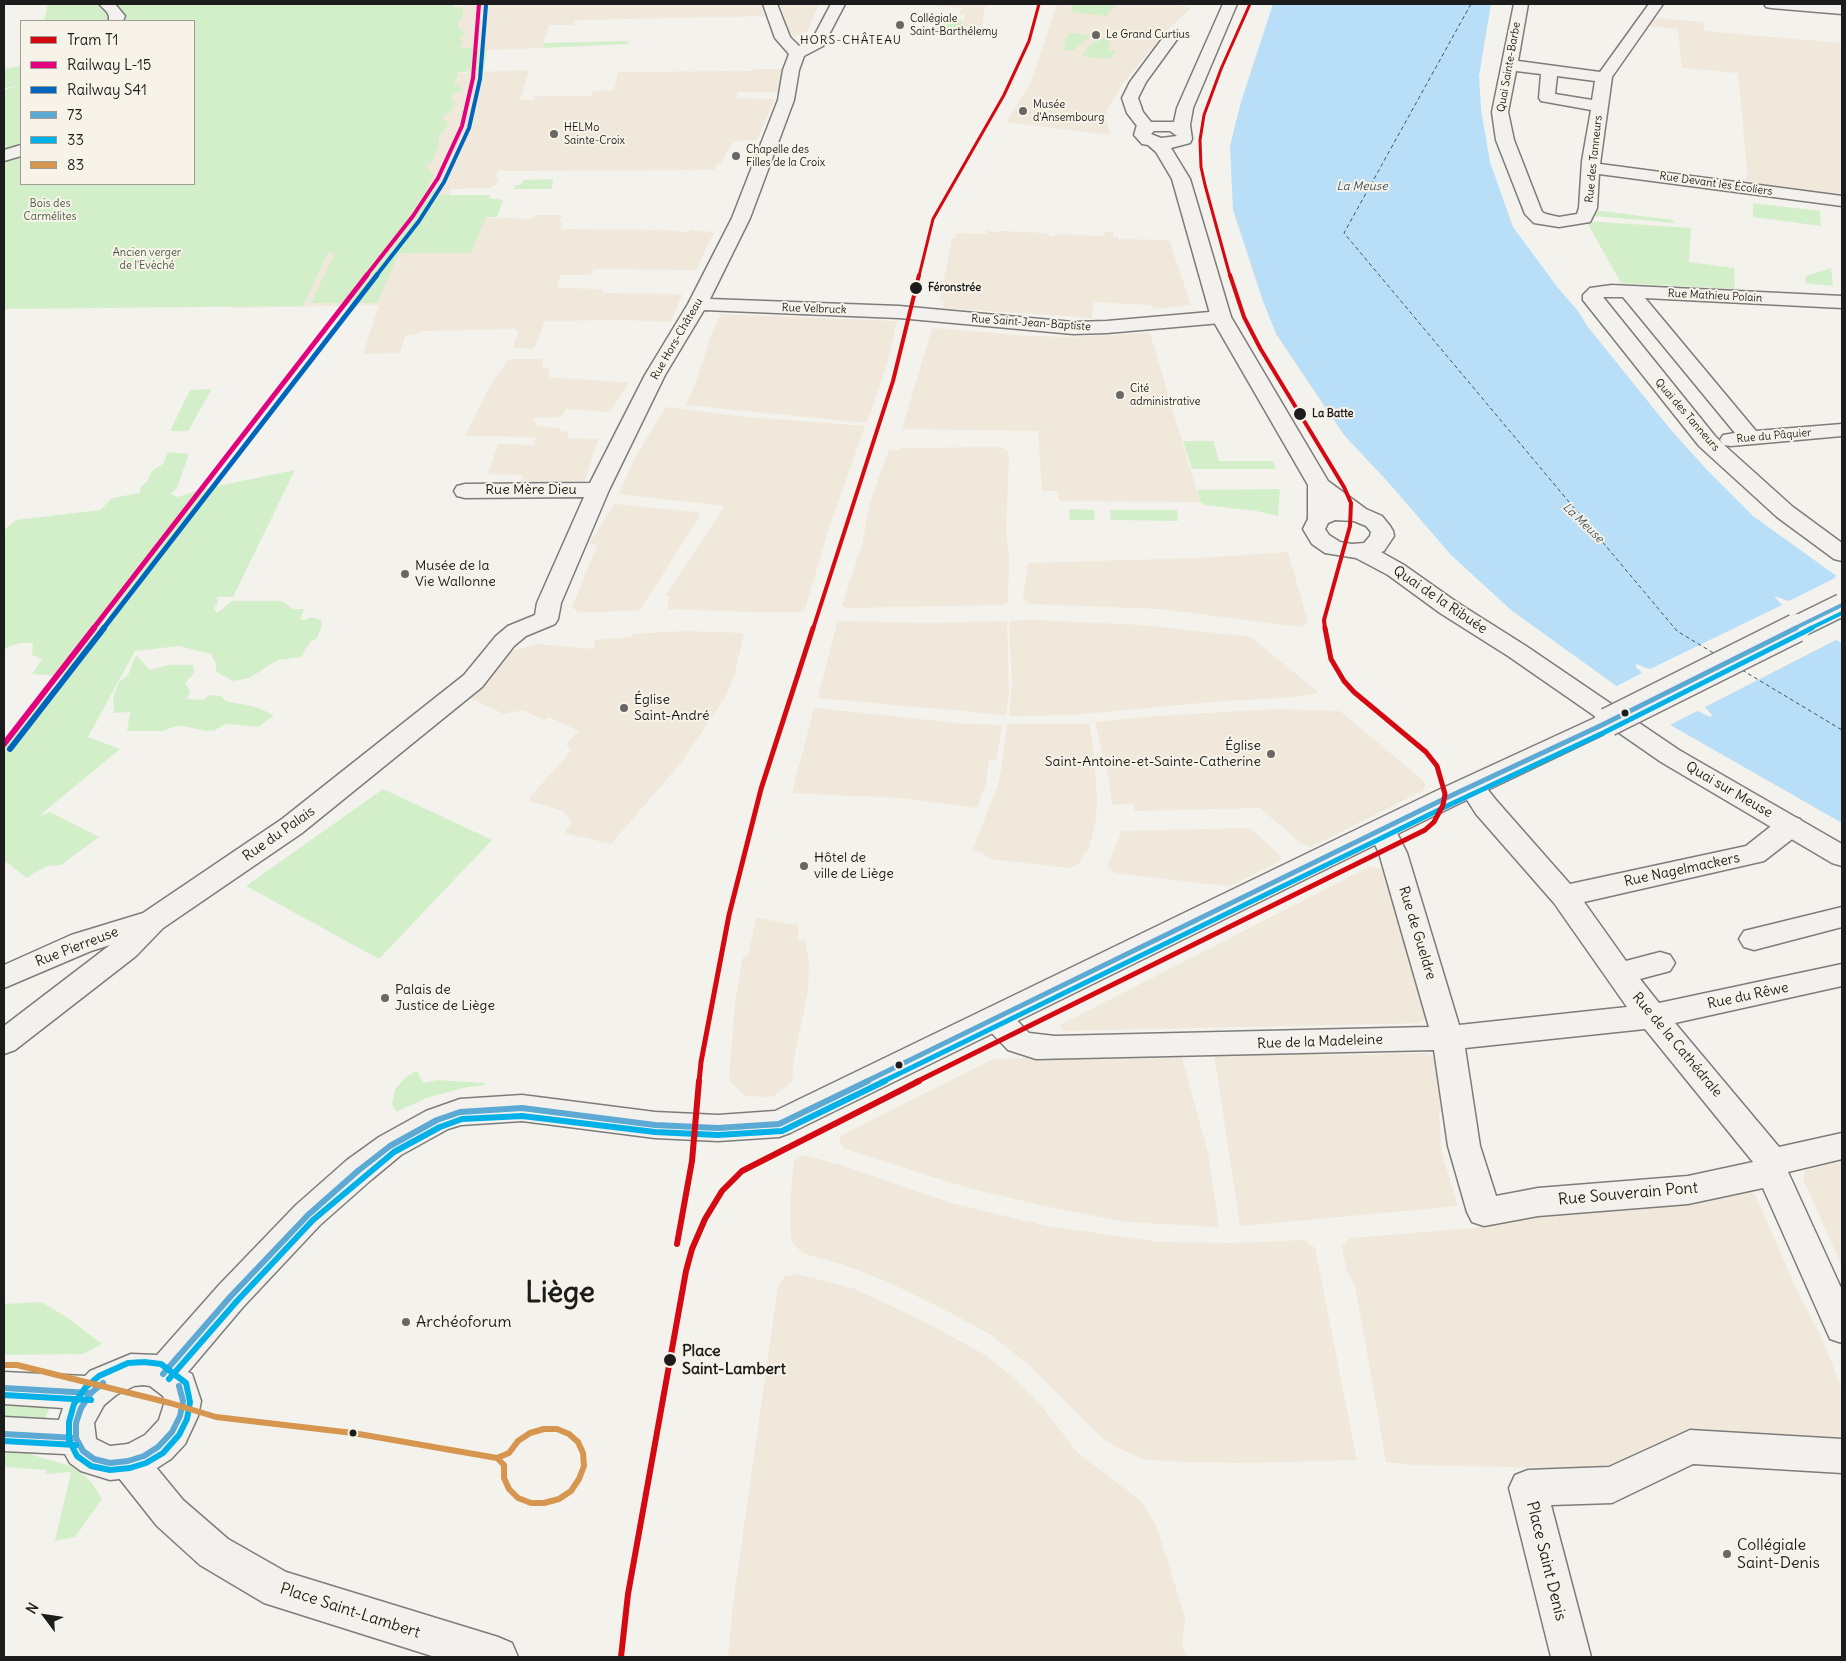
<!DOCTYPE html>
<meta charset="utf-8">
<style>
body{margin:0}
#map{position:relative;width:1846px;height:1661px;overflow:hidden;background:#f4f2ec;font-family:Delius,sans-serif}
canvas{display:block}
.frame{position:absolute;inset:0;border:5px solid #1c1c1c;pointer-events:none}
.legend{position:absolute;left:20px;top:20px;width:175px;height:165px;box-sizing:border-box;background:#f7f3e8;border:1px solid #9f9d96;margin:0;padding:6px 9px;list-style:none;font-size:15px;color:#1c1c1c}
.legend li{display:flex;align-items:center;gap:10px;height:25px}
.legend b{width:25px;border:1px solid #9f9d96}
.north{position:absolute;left:20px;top:1591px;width:50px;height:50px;-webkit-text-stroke:4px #f7f3e8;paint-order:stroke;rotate:301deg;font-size:14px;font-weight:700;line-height:20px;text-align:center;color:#1c1c1c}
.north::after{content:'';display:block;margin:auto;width:18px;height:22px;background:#1c1c1c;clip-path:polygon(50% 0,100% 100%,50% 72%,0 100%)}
</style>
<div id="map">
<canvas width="1846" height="1661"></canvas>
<div class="frame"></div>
<ul class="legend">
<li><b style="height:6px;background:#d50911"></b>Tram T1</li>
<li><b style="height:6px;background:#e5007d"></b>Railway L-15</li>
<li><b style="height:6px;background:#0065bd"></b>Railway S41</li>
<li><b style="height:6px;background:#5ca9d4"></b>73</li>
<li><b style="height:6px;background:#01b1e7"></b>33</li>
<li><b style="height:6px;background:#d69650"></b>83</li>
</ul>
<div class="north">N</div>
</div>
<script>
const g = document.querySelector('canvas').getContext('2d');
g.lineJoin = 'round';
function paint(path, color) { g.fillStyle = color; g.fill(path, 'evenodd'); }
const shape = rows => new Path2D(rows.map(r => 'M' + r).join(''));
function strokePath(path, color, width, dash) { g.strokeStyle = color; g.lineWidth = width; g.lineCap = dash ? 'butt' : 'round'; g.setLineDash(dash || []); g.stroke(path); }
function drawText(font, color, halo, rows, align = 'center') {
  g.font = font + ' Delius,sans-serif'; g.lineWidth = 4; g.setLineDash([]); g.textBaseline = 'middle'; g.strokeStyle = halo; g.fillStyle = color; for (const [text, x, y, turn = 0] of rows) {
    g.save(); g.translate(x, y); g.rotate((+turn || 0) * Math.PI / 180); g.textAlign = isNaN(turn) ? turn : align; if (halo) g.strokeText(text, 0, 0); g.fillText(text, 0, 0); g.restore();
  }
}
paint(shape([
 [477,4,760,4,766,16,575,20,574,25,549,25,542,48,439,52,451,7],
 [778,4,819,4,807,32,791,37],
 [919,4,990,4,985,6,982,28,961,27,965,15,960,15,961,8],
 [1057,4,1171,4,1191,8,1165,32,1121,86,1108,108,1106,117,1110,135,1007,122,1032,80],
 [1655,18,1703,22,1704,31,1842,43,1842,197,1746,183,1747,169,1738,73,1682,68,1678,29,1649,26],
 [753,69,783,69,778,92,738,92,736,98,775,99,757,140,733,141,721,163,716,164,714,170,498,171,496,177,499,177,496,185,490,188,451,189,449,195,457,195,454,216,532,219,534,215,561,215,559,222,562,222,561,229,668,230,689,233,690,230,714,232,696,270,594,269,590,275,560,275,557,288,602,289,602,293,682,294,671,322,627,320,545,321,534,349,513,348,518,332,514,329,424,331,419,332,418,334,405,336,400,353,363,354,379,305,232,308,269,236,367,77,529,70,520,100,534,100,535,96,591,96,593,91,614,90,618,72,752,71],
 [987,230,996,233,1001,231,1045,233,1052,237,1060,234,1103,236,1105,235,1105,232,1113,232,1113,236,1118,237,1118,239,1169,240,1191,305,1154,309,1150,305,1093,302,1092,318,943,308,944,301,940,301,952,238,956,238,957,233,986,234],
 [721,314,897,321,888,360,867,423,686,405,696,382,711,335],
 [932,328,1030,336,1070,337,1150,333,1200,502,1059,501,1057,491,1042,491,1038,431,902,429],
 [512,359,543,359,542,367,549,369,548,377,629,383,610,412,566,409,561,417,535,418,533,422,536,423,535,426,560,428,559,431,568,432,567,438,598,439,584,484,519,484,523,475,488,474,498,444,534,445,536,437,465,436,489,387,507,361],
 [666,407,736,416,865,426,829,528,805,609,801,612,759,612,667,609,670,596,665,596,725,506,619,494,634,459],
 [1000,447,1007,450,1009,455,1006,533,1009,558,1008,602,1004,605,846,608,842,605,862,545,870,502,889,450,900,450,900,448],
 [614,504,697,512,700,516,640,610,579,613,572,607,597,545,589,544],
 [1288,552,1308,623,1300,627,1161,609,1029,604,1023,598,1028,563,1200,558],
 [1033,620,1142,625,1251,637,1319,693,1294,697,1211,702,1073,715,1009,716,1012,686,1009,621],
 [842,621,927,623,1007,621,1009,693,1006,715,818,698,837,623],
 [685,631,744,633,735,672,727,694,680,764,611,844,565,833,572,821,563,811,530,801,529,798,571,751,566,744,579,731,549,717,544,720,523,710,504,714,466,696,509,652,516,650,538,644,594,649,595,640,632,637,632,634],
 [817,708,966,724,1002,725,997,757,995,761,989,760,986,783,977,808,899,798,792,793,813,712],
 [1279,709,1340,711,1425,782,1424,790,1311,847,1302,844,1260,808,1135,811,1133,804,1112,805,1109,781,1095,722,1155,716],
 [1010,724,1089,724,1093,746,1097,798,1096,819,1088,852,1085,852,1079,864,1069,868,990,859,981,852,972,851,997,788,1001,771,1007,725],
 [1250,828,1281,856,1280,861,1235,884,1226,886,1115,873,1107,866,1122,831],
 [1371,866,1383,869,1401,926,1428,1016,1421,1023,1063,1031,1060,1025],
 [756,918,797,925,799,932,797,940,805,941,809,961,808,991,794,1059,792,1082,772,1097,745,1096,729,1080,735,1003,743,957,748,956],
 [1214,1053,1347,1055,1427,1053,1435,1059,1443,1112,1439,1112,1442,1154,1458,1206,1240,1226],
 [1181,1054,1208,1153,1219,1227,1126,1222,1039,1205,969,1188,927,1175,843,1148,839,1141,842,1135,993,1059,1054,1057,1080,1060],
 [803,1155,841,1165,951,1203,1047,1226,1160,1242,1231,1243,1304,1240,1315,1248,1357,1460,1249,1463,1182,1462,1143,1459,1116,1447,1101,1437,1031,1367,991,1335,947,1311,888,1282,844,1265,802,1253,791,1241,790,1204,794,1161],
 [1842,1160,1842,1266,1803,1179,1805,1171],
 [1748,1191,1755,1194,1798,1293,1821,1336,1842,1389,1842,1447,1760,1437,1612,1469,1414,1465,1386,1462,1355,1284,1347,1272,1342,1247,1350,1238,1475,1228,1536,1212],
 [797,1274,855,1289,925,1322,987,1356,1010,1375,1042,1407,1078,1453,1141,1501,1156,1525,1185,1617,1182,1643,1187,1657,728,1657,733,1604,778,1286,785,1276]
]), '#f0e8da');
paint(shape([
 [50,4,457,4,452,6,463,9,463,17,459,21,458,28,466,33,459,37,463,42,459,49,472,47,487,50,484,71,458,72,457,78,454,83,463,89,450,97,456,103,452,110,442,118,449,124,443,133,438,135,439,145,432,162,426,166,434,176,428,185,435,192,435,195,490,195,489,198,503,200,497,217,486,217,471,253,399,253,377,303,311,303,335,253,328,253,303,306,4,309,4,90,17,86,4,88,4,69,21,66,21,184,194,184,194,21,44,21,47,6],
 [1073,4,1116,4,1106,16,1071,12],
 [935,17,963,20,959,32,937,30,938,27,935,26,938,19],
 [1069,33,1091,35,1074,50,1062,50],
 [1104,37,1111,38,1108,50,1116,51,1110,59,1082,56,1091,44],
 [628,41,627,44,542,48,544,43],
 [553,179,552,189,514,189,515,185,520,185,524,180],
 [1753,203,1820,211,1821,226,1753,217],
 [1594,210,1673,220,1674,223,1594,216],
 [1586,221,1691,228,1689,262,1734,268,1735,289,1621,283],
 [1831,268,1833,286,1805,283,1806,276],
 [212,389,188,431,170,431,190,390],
 [1183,441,1213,441,1219,461,1273,461,1276,469,1192,469],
 [168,452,189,454,177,488,171,494,178,497,203,489,295,470,233,597,216,597,218,602,214,608,217,613,232,601,282,601,293,609,304,609,300,619,304,620,311,617,321,620,322,625,317,638,310,642,301,657,278,660,249,678,233,681,216,672,216,664,211,654,179,646,135,651,88,737,120,749,39,816,50,812,99,837,61,865,47,866,26,878,7,862,4,864,4,739,91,649,118,599,159,546,117,598,89,648,63,676,45,675,32,674,42,659,32,655,33,643,19,643,4,649,4,530,16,520,100,510,112,498,140,493,141,486,147,482,152,471,163,464],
 [1280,489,1278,516,1256,511,1205,505,1200,502,1197,490],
 [1069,509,1094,510,1095,520,1070,520],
 [1110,510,1177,510,1178,521,1111,520],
 [137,656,150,670,168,665,193,665,194,673,185,683,190,691,187,699,203,700,209,695,221,696,226,701,256,707,274,715,259,727,226,724,215,730,207,731,182,726,176,726,163,731,127,731,130,712,114,713,113,697,119,682,128,675,134,659],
 [383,789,492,840,379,959,246,886],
 [417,1071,423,1083,437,1080,485,1083,485,1085,468,1087,429,1097,396,1112,392,1104,395,1089,407,1076],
 [41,1302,65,1316,102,1344,83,1354,4,1355,4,1304],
 [4,1397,53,1400,41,1427,4,1425],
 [4,1452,26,1453,71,1466,84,1475,92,1483,102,1499,75,1537,55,1541,71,1472,45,1474,46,1470,4,1467]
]), '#d3efca');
paint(shape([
 [1273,4,1491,4,1479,76,1481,110,1490,162,1513,227,1558,288,1578,311,1588,327,1671,430,1707,470,1753,516,1842,580,1842,823,1672,726,1511,610,1451,555,1388,482,1344,435,1276,334,1263,301,1233,210,1230,146,1241,102]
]), '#b8def8');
paint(shape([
 [1837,574,1842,577,1842,643,1836,640,1705,707,1712,715,1711,717,1697,711,1668,726,1613,688,1642,673,1636,667,1636,664,1650,669,1782,605,1774,596,1789,601,1835,578]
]), '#f4f2ec');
strokePath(shape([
 [1471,4,1344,233,1677,631,1715,654],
 [1742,670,1842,730]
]), '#435460', 1, [4, 3]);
const minor = shape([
 [99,4,115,4,125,16,123,21,109,21,109,16,107,12,99,4],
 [763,4,777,4,790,37,799,46,812,40,831,4,845,4,823,46,804,56,799,70,794,100,750,218,710,299,899,306,1073,322,1107,321,1221,311,1228,313,1231,317,1228,321,1221,323,1107,333,1073,334,899,318,704,310,665,375,609,490,561,603,558,619,555,624,526,636,514,646,482,687,302,833,163,928,136,956,15,1050,4,1054,4,1026,110,945,91,951,4,988,4,965,71,935,143,913,282,819,464,675,496,636,508,626,535,615,537,603,584,497,465,498,457,496,454,491,457,486,465,484,590,483,645,375,688,304,732,218,778,100,783,70,789,54,775,38,763,4],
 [1514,4,1528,4,1518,61,1600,72,1649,4,1663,4,1612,77,1600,164,1842,196,1842,206,1599,174,1597,208,1590,222,1559,227,1534,223,1525,214,1496,140,1492,112,1514,4],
 [1516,71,1541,74,1539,98,1541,101,1591,110,1582,161,1579,208,1577,214,1559,217,1546,214,1542,212,1514,140,1508,112,1516,71],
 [1557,76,1595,81,1592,100,1555,94,1557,76],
 [1764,4,1842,5,1842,14,1771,8,1766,7,1764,4],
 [1170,33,1175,35,1178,38,1146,82,1138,98,1143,112,1155,127,1153,131,1147,132,1141,131,1127,113,1122,98,1130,82,1165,35,1170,33],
 [21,145,21,156,4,161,4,150,21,145],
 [1612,285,1842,296,1842,308,1645,298,1756,431,1842,424,1842,436,1731,446,1724,445,1793,507,1842,543,1842,561,1834,559,1777,517,1699,446,1583,300,1583,295,1590,288,1612,285],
 [1603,297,1623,297,1735,433,1723,435,1720,440,1723,444,1715,436,1603,297],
 [1471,777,1480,780,1496,800,1570,884,1746,846,1780,819,1790,816,1800,819,1804,826,1800,833,1764,861,1584,902,1626,961,1660,952,1670,955,1675,963,1670,971,1640,979,1659,1003,1842,964,1842,986,1675,1023,1779,1147,1842,1133,1842,1159,1788,1172,1842,1290,1842,1343,1830,1339,1763,1188,1688,1204,1538,1216,1484,1226,1472,1222,1467,1212,1448,1146,1434,1050,1036,1059,1008,1050,985,1026,981,1018,985,1010,996,1006,1007,1010,1029,1033,1055,1036,1429,1027,1379,853,1368,830,1372,823,1382,820,1392,823,1407,853,1459,1025,1627,1007,1554,903,1476,814,1462,792,1458,786,1462,780,1471,777],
 [1645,1029,1753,1162,1688,1176,1538,1188,1496,1196,1480,1146,1465,1048,1645,1029],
 [1842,907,1842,927,1754,950,1744,947,1739,939,1744,931,1842,907],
 [1690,1430,1842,1439,1842,1473,1693,1464,1612,1503,1551,1505,1591,1657,1551,1657,1509,1488,1515,1475,1528,1470,1609,1467,1690,1430],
 [128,1444,141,1449,183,1500,228,1539,286,1572,498,1637,512,1643,518,1657,435,1657,264,1603,200,1565,157,1526,115,1473,109,1461,115,1449,128,1444]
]);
const secondary = shape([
 [1223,4,1237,4,1193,108,1190,125,1192,139,1190,143,1171,148,1190,179,1231,317,1328,481,1366,509,1382,516,1390,526,1393,531,1394,536,1384,551,1381,552,1404,565,1458,603,1526,646,1679,750,1842,844,1842,866,1832,863,1661,762,1508,656,1440,613,1388,575,1356,558,1325,553,1312,544,1303,529,1308,519,1308,485,1211,317,1172,179,1156,152,1148,145,1142,144,1134,135,1137,125,1146,122,1174,122,1177,108,1223,4],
 [1170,131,1177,136,1161,138,1151,134,1154,131,1170,131],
 [1335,520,1354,521,1366,526,1371,532,1370,536,1364,543,1352,544,1340,542,1329,535,1325,529,1328,523,1335,520]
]);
const primary = shape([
 [1608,714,1617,716,1621,722,1617,728,1454,806,790,1133,779,1137,718,1141,655,1138,522,1121,461,1125,448,1129,401,1155,371,1180,320,1225,243,1307,188,1372,192,1374,201,1401,198,1416,185,1444,171,1459,157,1468,144,1473,128,1478,110,1480,81,1471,70,1463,65,1454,4,1451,4,1417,59,1420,63,1408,4,1404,4,1372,85,1376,90,1371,131,1354,157,1355,219,1285,296,1205,347,1160,379,1137,426,1111,460,1099,522,1095,655,1112,718,1115,775,1111,1434,792,1599,716,1608,714],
 [143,1385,150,1386,163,1396,165,1401,159,1420,145,1435,128,1444,110,1446,96,1439,94,1423,104,1405,116,1395,134,1386,143,1385]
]);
strokePath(minor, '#7d7c7a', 3);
strokePath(secondary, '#7d7c7a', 3);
strokePath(primary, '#7d7c7a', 3);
paint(minor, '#f2f1ed');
paint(secondary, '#f2f1ed');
paint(primary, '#f2f1ed');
const primaryBridgeFar1 = shape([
 [1793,629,1842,605]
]);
const primaryBridge = shape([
 [1608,722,1796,628]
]);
strokePath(primaryBridgeFar1, '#7d7c7a', 25, []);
strokePath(primaryBridge, '#7d7c7a', 31, []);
strokePath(primaryBridgeFar1, '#f2f1ed', 22);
strokePath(primaryBridge, '#f2f1ed', 28);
strokePath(shape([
 [1793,629,1842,605]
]), '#5ca9d4', 4);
strokePath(shape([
 [865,1082,1444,799,1602,725,1796,628]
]), '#5ca9d4', 5);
strokePath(shape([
 [163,1374,231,1296,308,1215,359,1170,390,1146,437,1120,460,1112,522,1108,655,1125,718,1128,779,1124,868,1081],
 [103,1383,91,1393,81,1408,76,1423,76,1438,83,1451,94,1459,110,1463,128,1461,144,1456,158,1447,172,1432,180,1416,183,1401,179,1386],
 [4,1388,91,1393],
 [4,1434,76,1438]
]), '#5ca9d4', 6);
strokePath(shape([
 [1809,629,1842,613]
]), '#01b1e7', 4);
strokePath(shape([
 [882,1082,1447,806,1605,732,1812,628]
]), '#01b1e7', 5);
strokePath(shape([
 [144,1362,161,1364,186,1383,190,1402,187,1419,179,1435,163,1453,146,1463,130,1468,110,1470,91,1466,77,1456,69,1440,69,1422,74,1404,85,1388,99,1376,128,1363,144,1362],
 [169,1379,237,1301,313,1220,394,1152,440,1127,462,1119,522,1116,655,1132,718,1135,782,1131,885,1081],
 [4,1395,91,1400],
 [4,1441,76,1445]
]), '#01b1e7', 6);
strokePath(shape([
 [4,1365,17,1365,170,1403,216,1417,353,1433,497,1458],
 [544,1429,557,1429,569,1434,578,1442,583,1453,584,1466,579,1479,571,1491,559,1499,544,1503,531,1503,518,1498,509,1489,504,1478,504,1465,497,1458,509,1453,518,1441,530,1433,544,1429]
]), '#d69650', 6);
strokePath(shape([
 [366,276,413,216,438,178,462,126,473,78,479,4]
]), '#e5007d', 4);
strokePath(shape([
 [93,629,367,275]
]), '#e5007d', 5);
strokePath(shape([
 [4,744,94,628]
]), '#e5007d', 6);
strokePath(shape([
 [376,276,419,221,444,182,469,128,480,79,486,5]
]), '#0065bd', 4);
strokePath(shape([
 [103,629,377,275]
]), '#0065bd', 5);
strokePath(shape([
 [10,749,104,628]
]), '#0065bd', 6);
strokePath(shape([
 [919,276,933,219,1004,95,1029,41,1039,4],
 [1230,276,1205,185,1201,167,1200,140,1204,115,1221,69,1250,4]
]), '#d50911', 3);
strokePath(shape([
 [1230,275,1244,317,1260,348,1344,487,1351,503,1350,526,1324,620,1325,629],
 [813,629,893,381,919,275]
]), '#d50911', 4);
strokePath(shape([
 [699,1082,701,1062,729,915,761,789,813,628],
 [916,1082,1425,830,1434,822,1443,805,1445,794,1437,766,1426,752,1354,692,1344,681,1331,659,1325,628]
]), '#d50911', 5);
strokePath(shape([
 [677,1244,692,1161,699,1081],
 [621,1657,628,1594,686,1271,692,1249,705,1219,722,1191,742,1171,919,1081]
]), '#d50911', 6);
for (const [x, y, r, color] of [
 [900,25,5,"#686765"],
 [1096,35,5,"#686765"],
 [1023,111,5,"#686765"],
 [554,134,5,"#686765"],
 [736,156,5,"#686765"],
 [916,288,7,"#1c1c1c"],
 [1120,395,5,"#686765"],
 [1300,414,7,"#1c1c1c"],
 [405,574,5,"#686765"],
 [624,708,5,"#686765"],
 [1625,713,4.5,"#1c1c1c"],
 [1271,754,5,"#686765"],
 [804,866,5,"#686765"],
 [385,998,5,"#686765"],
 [899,1065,4.5,"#1c1c1c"],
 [406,1322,5,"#686765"],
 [670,1360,7,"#1c1c1c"],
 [353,1433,4.5,"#1c1c1c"],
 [1727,1554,5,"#686765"]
]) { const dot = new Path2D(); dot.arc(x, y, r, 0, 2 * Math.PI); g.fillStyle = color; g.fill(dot); strokePath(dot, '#f7f3e8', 2); }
drawText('11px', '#1c1c1c', '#f7f3e8', [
 ["Collégiale",910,19],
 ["Saint-Barthélemy",910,32],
 ["Le Grand Curtius",1106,35],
 ["Musée",1033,105],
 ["d'Ansembourg",1033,118],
 ["HELMo",564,128],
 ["Sainte-Croix",564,141],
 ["Chapelle des",746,150],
 ["Filles de la Croix",746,163],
 ["Cité",1130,389],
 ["administrative",1130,402]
], 'left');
drawText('11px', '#1c1c1c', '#f7f3e8', [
 ["Quai Sainte-Barbe",1509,67,-80],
 ["Rue des Tanneurs",1594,159,-84],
 ["Rue Devant les Écoliers",1716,184,8],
 ["Rue Mathieu Polain",1715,296,3],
 ["Rue Velbruck",814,309,2],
 ["Rue Saint-Jean-Baptiste",1031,323,4],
 ["Rue Hors-Château",677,339,-60],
 ["Quai des Tanneurs",1687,415,49],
 ["Rue du Pâquier",1774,436,-5]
]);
drawText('11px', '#4b5b48', '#f7f3e8', [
 ["Bois des",50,204],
 ["Carmélites",50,217],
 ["Ancien verger",147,253],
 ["de l'Evèché",147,266]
]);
drawText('bold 11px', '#1c1c1c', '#f7f3e8', [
 ["Féronstrée",928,288],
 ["La Batte",1312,414]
], 'left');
g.letterSpacing = '1px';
drawText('12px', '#1c1c1c', '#f7f3e8', [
 ["HORS-CHÂTEAU",851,41]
]);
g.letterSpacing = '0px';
drawText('italic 12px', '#435460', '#f7f3e8', [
 ["La Meuse",1362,187],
 ["La Meuse",1583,523,44]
]);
drawText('14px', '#1c1c1c', '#f7f3e8', [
 ["Rue Mère Dieu",531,490],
 ["Quai de la Ribuée",1440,600,34],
 ["Quai sur Meuse",1729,790,30],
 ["Rue du Palais",279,834,-35],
 ["Rue Nagelmackers",1682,870,-12],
 ["Rue de Gueldre",1417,933,73],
 ["Rue Pierreuse",77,947,-21],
 ["Rue du Rêwe",1748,996,-12],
 ["Rue de la Madeleine",1320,1042,-2],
 ["Rue de la Cathédrale",1677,1045,50]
]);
drawText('14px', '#1c1c1c', '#f7f3e8', [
 ["Musée de la",415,566],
 ["Vie Wallonne",415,582],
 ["Église",634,700],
 ["Saint-André",634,716],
 ["Église",1261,746,"right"],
 ["Saint-Antoine-et-Sainte-Catherine",1261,762,"right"],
 ["Hôtel de",814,858],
 ["ville de Liège",814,874],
 ["Palais de",395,990],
 ["Justice de Liège",395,1006]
], 'left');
drawText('16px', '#1c1c1c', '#f7f3e8', [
 ["Rue Souverain Pont",1628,1194,-5],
 ["Place Saint Denis",1546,1561,76],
 ["Place Saint-Lambert",350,1611,18]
]);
drawText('16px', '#1c1c1c', '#f7f3e8', [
 ["Archéoforum",416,1322],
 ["Collégiale",1737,1545],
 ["Saint-Denis",1737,1563]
], 'left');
drawText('bold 16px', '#1c1c1c', '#f7f3e8', [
 ["Place",682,1351],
 ["Saint-Lambert",682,1369]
], 'left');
drawText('bold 29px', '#1c1c1c', '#f7f3e8', [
 ["Liège",560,1294]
]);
</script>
